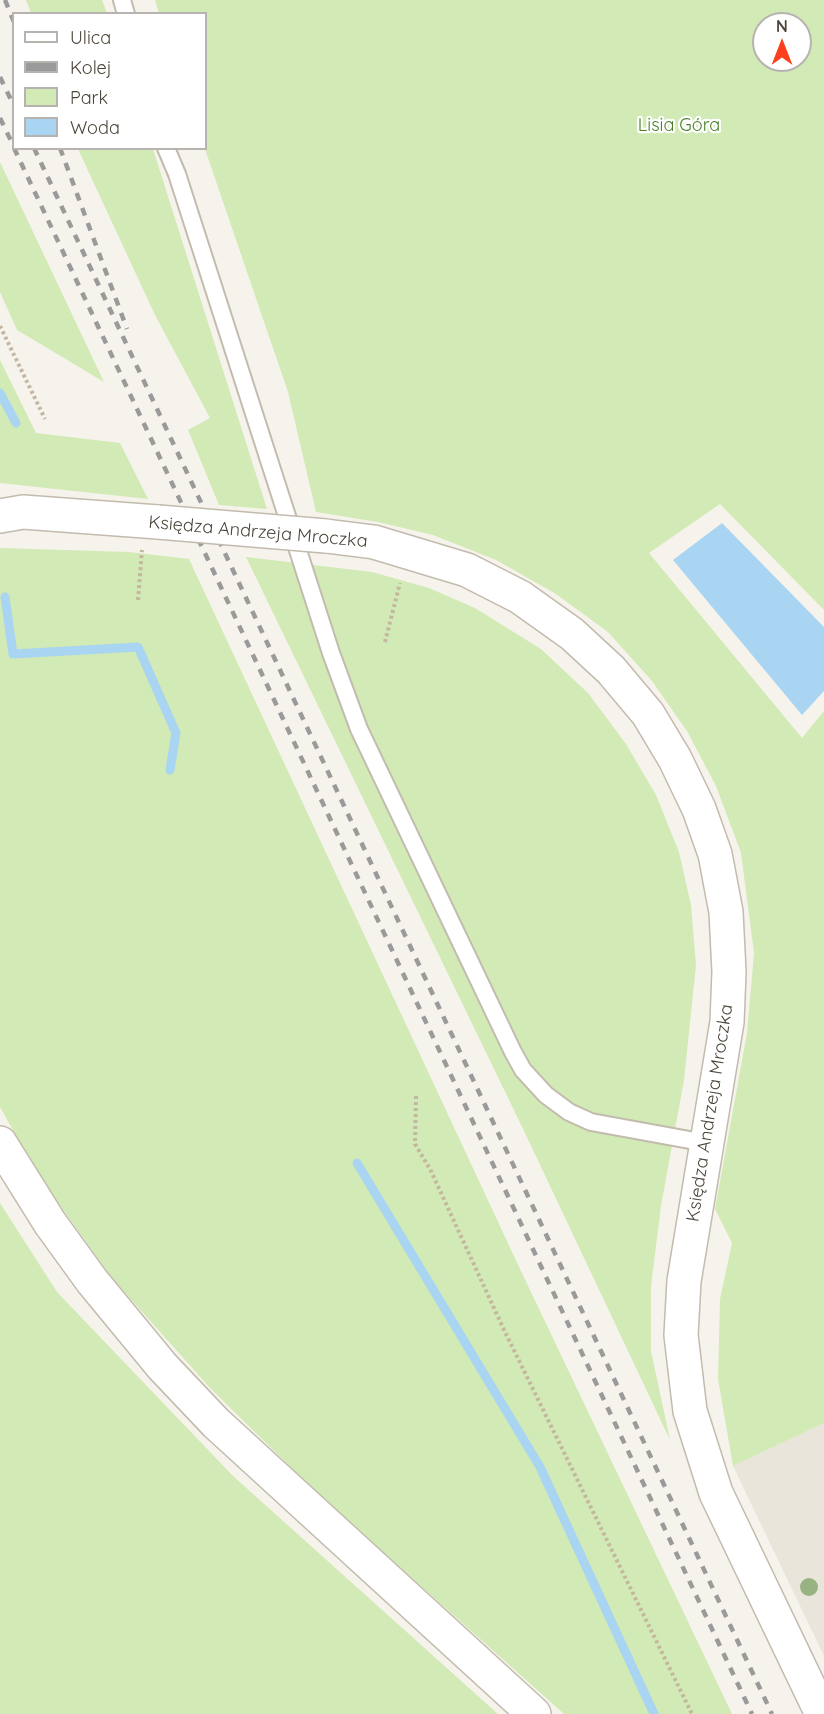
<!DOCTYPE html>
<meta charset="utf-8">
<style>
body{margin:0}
#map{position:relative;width:824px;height:1714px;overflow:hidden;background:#f6f3ec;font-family:Quicksand,sans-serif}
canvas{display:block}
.legend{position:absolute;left:12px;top:12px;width:195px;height:138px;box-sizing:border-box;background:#fff;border:2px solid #b7b4b0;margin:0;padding:8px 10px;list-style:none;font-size:18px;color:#4b4439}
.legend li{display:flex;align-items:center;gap:12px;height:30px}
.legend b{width:30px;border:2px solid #b7b4b0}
.north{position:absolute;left:752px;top:12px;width:60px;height:60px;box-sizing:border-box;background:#fff;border:2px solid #b7b4b0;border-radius:50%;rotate:0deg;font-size:16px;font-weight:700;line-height:24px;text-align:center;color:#4b4439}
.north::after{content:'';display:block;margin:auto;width:21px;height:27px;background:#fc3f1d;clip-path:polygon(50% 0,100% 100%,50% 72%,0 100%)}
</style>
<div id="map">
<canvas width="824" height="1714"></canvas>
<ul class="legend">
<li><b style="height:8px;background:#fff"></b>Ulica</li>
<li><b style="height:8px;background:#9a9a9a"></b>Kolej</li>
<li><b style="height:16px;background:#d2eab5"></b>Park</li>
<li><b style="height:16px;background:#a9d4f2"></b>Woda</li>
</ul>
<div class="north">N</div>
</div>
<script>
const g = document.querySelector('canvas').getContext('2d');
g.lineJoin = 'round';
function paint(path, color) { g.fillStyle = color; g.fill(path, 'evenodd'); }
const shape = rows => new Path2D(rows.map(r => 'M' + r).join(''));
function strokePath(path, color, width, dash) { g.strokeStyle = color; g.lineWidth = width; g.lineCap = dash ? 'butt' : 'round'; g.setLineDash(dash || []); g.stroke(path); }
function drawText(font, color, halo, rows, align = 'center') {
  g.font = font + ' Quicksand,sans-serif'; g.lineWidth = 4.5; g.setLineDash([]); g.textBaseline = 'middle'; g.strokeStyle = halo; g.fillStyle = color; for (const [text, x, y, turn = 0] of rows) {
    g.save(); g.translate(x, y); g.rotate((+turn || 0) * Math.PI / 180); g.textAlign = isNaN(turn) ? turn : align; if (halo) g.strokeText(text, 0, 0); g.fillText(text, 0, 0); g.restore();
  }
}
paint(shape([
 [824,1423,824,1656,733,1466]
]), '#eae5da');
paint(shape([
 [26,0,102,0,107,13,31,13],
 [155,0,824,0,824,610,720,504,649,553,802,738,824,711,824,1423,733,1466,718,1379,720,1299,732,1243,715,1209,747,1033,754,953,741,853,716,786,687,731,652,681,608,632,556,594,496,560,433,535,378,522,316,512,288,392,205,149,206,14,159,13],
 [764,24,800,24,800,60,764,60],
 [78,149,153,149,267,509,219,505,188,430,210,418,155,315],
 [0,162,104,382,17,330,0,292],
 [0,360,36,433,120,443,148,499,0,483],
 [0,548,129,552,189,559,520,1269,732,1714,564,1714,318,1494,211,1389,111,1277,37,1173,0,1107],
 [246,557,372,572,429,588,475,608,541,649,588,693,626,744,656,795,679,852,691,905,696,965,684,1080,661,1206,651,1286,651,1351,670,1440,525,1133],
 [0,1203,57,1292,233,1476,498,1714,0,1714]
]), '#d2eab5');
paint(shape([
 [722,523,824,627,824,691,802,715,673,560]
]), '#a9d4f2');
strokePath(shape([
 [0,393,16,423],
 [5,597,13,654,138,647,176,733,170,770],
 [357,1163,540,1467,654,1714]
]), '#a9d4f2', 9);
const service = shape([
 [122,0,126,14],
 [166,148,177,174,331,653,359,729,513,1052,523,1070,546,1095,569,1112,591,1122,706,1143]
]);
const minor = shape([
 [0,1143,50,1223,92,1281,162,1366,216,1423,534,1714]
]);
const tertiary = shape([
 [0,516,23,512,158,522],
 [326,536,374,542,467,570,520,597,572,634,611,670,648,714,675,759,699,809,715,854,726,912,729,972,727,1022,684,1281,681,1335,687,1386,690,1411,716,1493,822,1714]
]);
strokePath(service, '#c2bbae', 20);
strokePath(minor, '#c2bbae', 36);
strokePath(tertiary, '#c2bbae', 36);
strokePath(shape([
 [0,326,45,419],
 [138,600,142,550],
 [385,642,400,583],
 [416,1096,415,1144,430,1169,505,1332,692,1714]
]), '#c4b79f', 4, [3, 3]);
strokePath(service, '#fff', 16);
strokePath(minor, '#fff', 33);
strokePath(tertiary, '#fff', 33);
strokePath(shape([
 [5,0,14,22],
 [0,77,14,106],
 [0,118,14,147],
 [14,148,752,1714],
 [34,148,772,1714],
 [60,148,127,329]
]), '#9a9a9a', 4.5, [8, 8]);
const tertiaryBridge = shape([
 [158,522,326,536]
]);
strokePath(tertiaryBridge, '#c2bbae', 36, []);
strokePath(tertiaryBridge, '#fff', 33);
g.fillStyle = '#97b381';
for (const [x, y] of [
 [809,1587]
]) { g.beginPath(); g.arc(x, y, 9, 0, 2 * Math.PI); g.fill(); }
drawText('18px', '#4a7f2a', '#fff', [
 ["Lisia Góra",679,126]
]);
drawText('18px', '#4b4439', '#fff', [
 ["Księdza Andrzeja Mroczka",258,532,5],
 ["Księdza Andrzeja Mroczka",710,1113,-81]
]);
</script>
